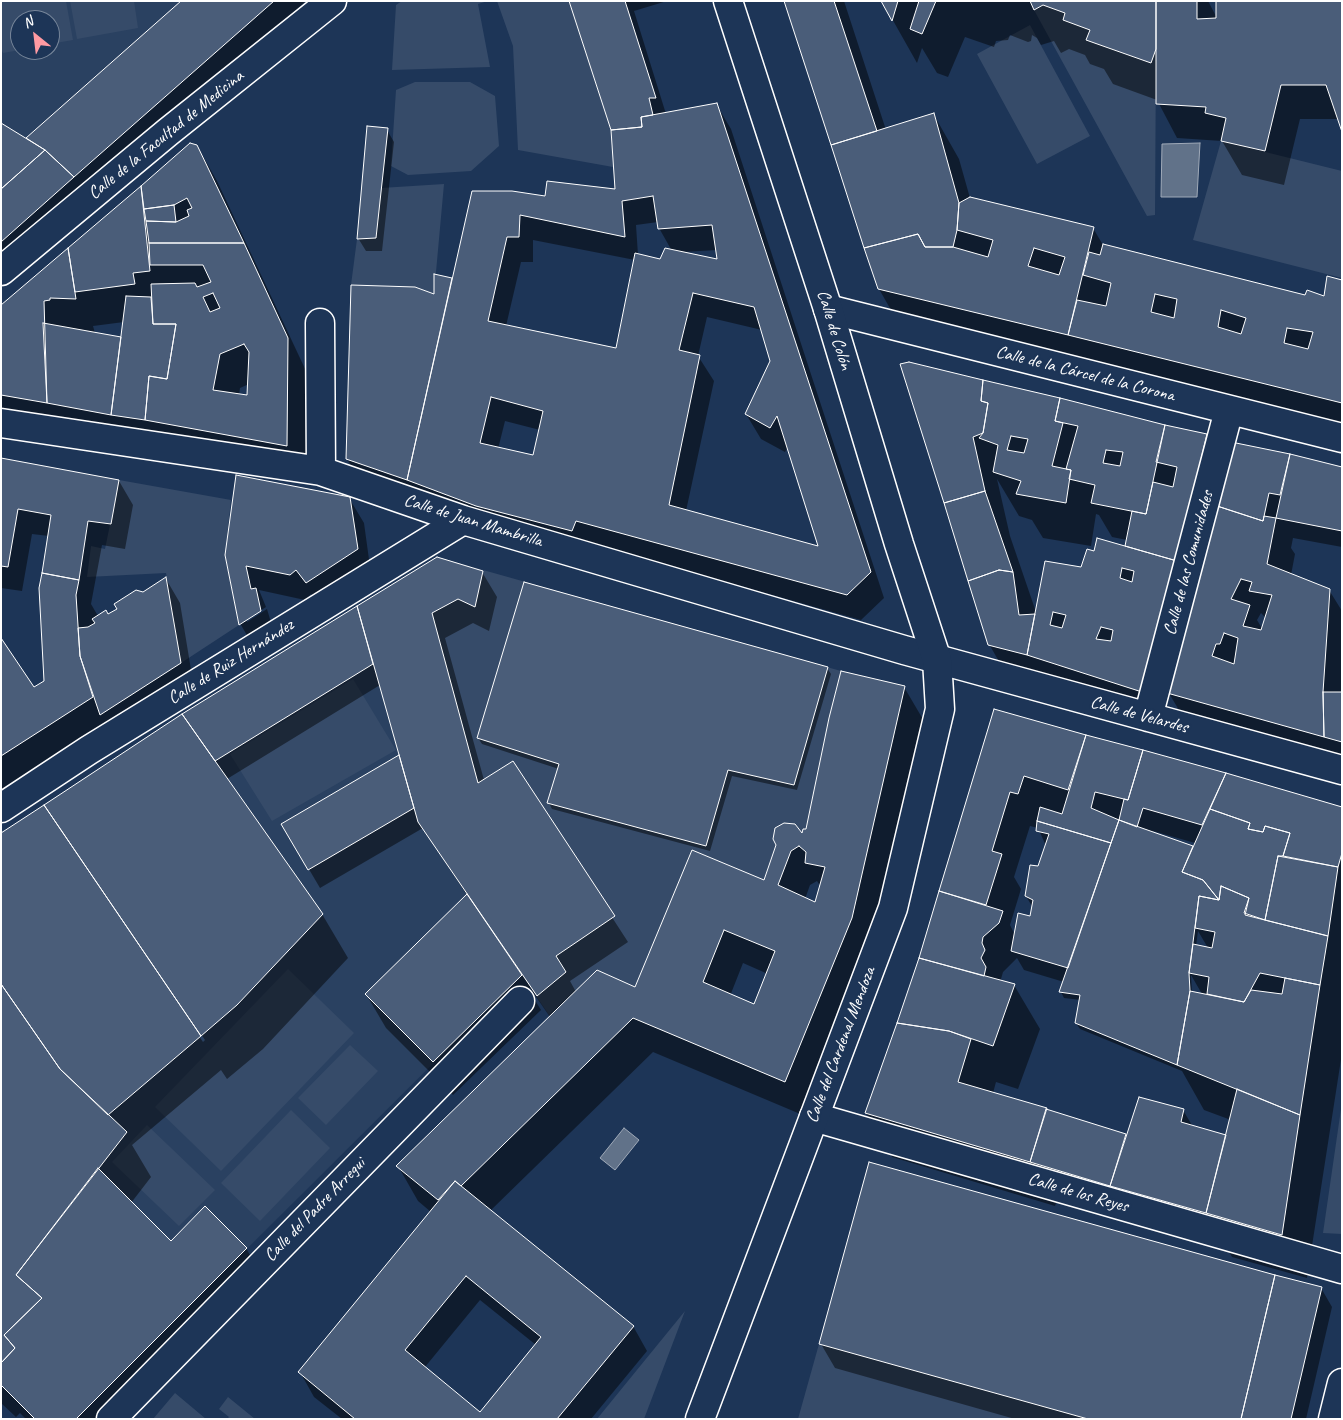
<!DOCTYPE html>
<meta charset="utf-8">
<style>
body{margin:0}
#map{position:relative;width:1343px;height:1420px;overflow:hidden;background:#1d3557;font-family:Caveat,sans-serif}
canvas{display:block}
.frame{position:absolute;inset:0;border:2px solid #fff;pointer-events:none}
.north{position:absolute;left:10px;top:10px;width:50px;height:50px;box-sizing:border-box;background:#1d3557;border:1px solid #77869a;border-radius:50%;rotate:331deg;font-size:14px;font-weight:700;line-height:20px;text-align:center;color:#fff}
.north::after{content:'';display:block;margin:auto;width:18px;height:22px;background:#ff9aa2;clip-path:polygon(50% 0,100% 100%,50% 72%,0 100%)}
</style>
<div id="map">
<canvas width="1343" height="1420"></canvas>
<div class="frame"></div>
<div class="north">N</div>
</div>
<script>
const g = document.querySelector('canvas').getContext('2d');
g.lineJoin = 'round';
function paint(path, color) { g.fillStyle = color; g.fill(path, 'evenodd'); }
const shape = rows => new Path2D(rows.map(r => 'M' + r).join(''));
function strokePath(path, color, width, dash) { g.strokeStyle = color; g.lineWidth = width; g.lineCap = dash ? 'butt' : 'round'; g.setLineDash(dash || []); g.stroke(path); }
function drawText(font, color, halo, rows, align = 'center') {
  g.font = font + ' Caveat,sans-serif'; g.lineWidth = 4.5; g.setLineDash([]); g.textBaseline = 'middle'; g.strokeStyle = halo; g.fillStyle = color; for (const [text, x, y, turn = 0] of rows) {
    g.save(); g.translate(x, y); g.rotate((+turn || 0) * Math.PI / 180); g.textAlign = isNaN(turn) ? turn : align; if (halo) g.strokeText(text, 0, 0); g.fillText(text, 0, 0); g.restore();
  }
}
paint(shape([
 [1,1,273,1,1,242],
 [20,20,50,20,50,50,20,50],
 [357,606,418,822,522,975,76,1419,15,1348,108,1115,237,1005,323,914,182,714]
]), '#2a4161');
paint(shape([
 [1,1,66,1,73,40,50,44,50,20,20,20,20,50,3,53,1,49],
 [70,1,134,1,138,28,77,39],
 [402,1,488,1,478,4,490,67,392,70,396,5],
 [497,1,569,1,611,130,613,167,518,150,513,46],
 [1043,5,1065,13,1090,30,1087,40,1150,63,1156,49,1155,215,1147,216,1034,10],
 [1030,25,1090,136,1037,164,977,54],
 [415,82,470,82,495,96,499,146,471,171,408,175,391,166,396,90],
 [1221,141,1342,171,1342,278,1193,240],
 [444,184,434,294,415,287,351,285,357,239,376,238,381,188],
 [119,480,231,500,225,555,239,625,181,663,166,573,87,577,91,546,105,549],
 [437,557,841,671,829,718,806,829,803,829,802,833,795,824,784,823,776,828,773,839,776,845,764,880,692,850,635,987,597,970,549,1015,418,822,357,606],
 [353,679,396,750,272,821,230,754],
 [288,969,354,1033,221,1171,155,1107],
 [350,1045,378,1071,326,1125,298,1098],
 [1342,1102,1342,1234,1323,1233],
 [291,1110,330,1148,260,1221,221,1183],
 [147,1125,215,1190,179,1226,112,1162],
 [685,1311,644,1419,597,1419],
 [819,1344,948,1380,1088,1419,798,1419],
 [175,1393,206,1419,153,1419],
 [228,1397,255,1419,227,1419,229,1417,219,1409]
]), '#364b69');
const water = shape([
 [1200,143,1197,197,1161,197,1162,144,1200,143],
 [624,1128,639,1140,615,1170,600,1158,624,1128]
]);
paint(water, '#617289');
strokePath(water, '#a0aab8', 1);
paint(shape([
 [183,1,306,1,1,271,1,124,30,142,28,138],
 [571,1,667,1,634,11,666,114,716,104,731,129,884,598,861,620,358,478,347,459,435,296,451,279,453,282,473,192,546,198,616,191,612,130],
 [658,222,659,228,672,251,661,260,638,255,636,225],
 [533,240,635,260,616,350,506,326,521,262,533,262],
 [717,250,719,261,683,252],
 [707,317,762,330,772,361,746,414,761,439,785,452,788,446,820,548,686,511,714,381,698,356],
 [505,421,540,430,534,456,498,449],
 [785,1,844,1,886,130,934,115,959,159,970,198,1093,228,1103,245,1306,296,1325,297,1342,281,1342,440,899,324,879,289],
 [882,1,1208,1,1217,18,1342,1,1339,119,1300,119,1284,185,1242,175,1222,141,1177,138,1157,100,1113,84,1104,69,1090,64,1085,55,1069,49,1061,53,1054,41,1041,45,1037,38,1032,35,1031,41,1028,42,1010,35,1008,40,996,41,994,47,965,37,948,77,937,73,922,48,917,63],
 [387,130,394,142,382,251,366,251,358,238],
 [190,144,197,146,217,181,307,373,306,480,1,425,1,306],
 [124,322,122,341,95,333,93,326],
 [249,384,249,396,239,395,240,388],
 [902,365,1206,435,1225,468,1232,443,1342,468,1342,547,1293,538,1291,548,1295,554,1291,575,1329,590,1342,611,1342,770,1189,727,1170,695,1161,726,1009,679,989,644],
 [997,479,1019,516,1032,520,1043,538,1091,546,1096,514,1099,515,1112,537,1127,540,1126,548,1095,552,1082,568,1036,612,1010,536],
 [1261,613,1266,618,1263,630,1257,620],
 [1,459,119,481,133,505,125,549,102,545,91,604,98,616,108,616,166,579,180,603,194,688,1,803,1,640,34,688,46,681,49,536,32,534,22,591,1,588],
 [349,498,364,523,371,574,321,607,311,594,305,600,259,590,266,607,247,619,247,622,267,609,275,636,255,649,241,625,226,555],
 [482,572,497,597,489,631,473,623,445,638,484,780,512,763,628,942,570,981,576,992,635,989,764,882,807,830,904,687,924,721,872,953,805,1116,653,1052,490,1211,633,1326,647,1351,591,1419,342,1419,314,1397,300,1372,431,1212,418,1201,398,1166,550,1017,530,988,528,989,541,1010,453,1095,386,1028,366,994,467,895,423,828,320,888,283,825,398,756,401,761,380,685,227,779,322,914,348,958,263,1049,227,1079,221,1070,132,1145,151,1177,131,1203,171,1243,246,1248,260,1273,114,1419,26,1419,20,1413,16,1417,1,1403,1,834,356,608,359,612],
 [71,847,74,847,205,1040,203,1042],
 [817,881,821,887,816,904,805,899,810,885],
 [743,963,768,974,754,1006,730,996],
 [480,1300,536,1345,481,1414,425,1367],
 [827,668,831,674,797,790,732,776,710,851,552,809,549,803,559,769,482,744,478,738],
 [995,711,1342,808,1342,1053,1307,1278,1232,1257,1218,1232,1060,1191,1055,1206,892,1157,866,1113,920,958],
 [1030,826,1038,828,1046,846,1026,896,1033,908,1031,918,1015,935,1010,925,1021,889,1014,877],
 [1153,831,1195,843,1193,848,1152,833],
 [1198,931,1208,948,1196,946],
 [1017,958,1024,970,1064,982,1061,992,1064,998,1081,1000,1076,1023,1080,1029,1182,1071,1204,1110,1231,1120,1227,1136,1193,1127,1183,1110,1127,1137,1126,1135,993,1093,996,1082,1018,1089,1040,1029,1014,985,1002,982,1001,979,1003,972],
 [1191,975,1202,994,1192,992],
 [1321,1288,1332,1307,1306,1419,1015,1419,835,1368,821,1344]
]), '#0007');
const building = shape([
 [181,1,274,1,74,177,45,150,26,138,181,1],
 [569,1,625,1,656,98,649,98,653,115,641,117,642,127,611,130,569,1],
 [784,1,834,1,877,131,831,145,784,1],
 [881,1,898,1,892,21,881,1],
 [919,1,936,1,922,34,910,29,919,1],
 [1030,1,1156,1,1156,49,1151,63,1086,40,1090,30,1063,20,1065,13,1043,5,1034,10,1030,1],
 [1156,1,1197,1,1197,19,1216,18,1216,1,1342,1,1342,132,1326,85,1281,85,1265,151,1221,141,1226,118,1205,113,1206,107,1156,104,1156,1],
 [717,103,871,572,847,595,576,521,572,531,476,506,407,480,472,191,512,191,545,196,547,181,615,189,611,130,642,127,641,117,717,103],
 [653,196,658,229,712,225,717,259,665,248,660,259,635,253,616,348,488,321,507,237,519,237,520,215,625,237,622,201,653,196],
 [693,293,754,307,770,361,745,414,770,428,777,416,818,546,669,505,700,355,679,350,693,293],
 [491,397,543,411,533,455,480,443,491,397],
 [934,113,959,203,957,230,953,247,925,247,918,234,864,248,831,145,934,113],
 [1,123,45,150,1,189,1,123],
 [367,126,388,128,376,238,357,239,367,126],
 [190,143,197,145,244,243,149,243,146,221,176,222,189,216,187,210,192,208,187,198,174,205,144,209,141,186,190,143],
 [45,150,74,177,1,242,1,189,45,150],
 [141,186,150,271,133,273,135,284,75,292,68,248,141,186],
 [970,197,1094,227,1068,335,878,289,864,248,918,234,925,247,953,247,988,257,993,240,957,230,959,203,970,197],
 [1034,248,1065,257,1059,275,1028,266,1034,248],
 [174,205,176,222,146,221,144,209,174,205],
 [149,243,244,243,288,338,287,446,145,420,149,376,167,379,176,324,153,324,151,284,195,283,197,287,211,282,203,265,150,265,149,243],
 [213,293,220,308,210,312,203,297,213,293],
 [244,344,249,352,247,395,213,390,220,354,244,344],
 [1103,244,1305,295,1307,290,1324,296,1327,276,1342,280,1342,403,1068,335,1077,300,1106,306,1111,283,1083,275,1089,252,1100,255,1103,244],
 [1155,294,1177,299,1174,318,1151,312,1155,294],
 [1221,310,1246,318,1241,334,1218,327,1221,310],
 [1287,328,1313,332,1308,349,1284,343,1287,328],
 [68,248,76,299,50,298,50,300,44,301,47,403,1,395,1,305,68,248],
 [434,274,452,278,407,480,346,459,351,285,415,287,434,294,434,274],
 [126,296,151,297,153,324,176,324,167,379,149,376,145,420,111,415,126,296],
 [43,323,121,337,111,415,47,403,43,323],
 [909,362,983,380,981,401,988,403,983,433,973,437,985,491,944,503,900,364,909,362],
 [983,380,1060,398,1055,421,1063,423,1052,466,1071,470,1066,503,1016,494,1021,481,993,472,998,445,979,438,983,433,988,403,981,401,983,380],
 [1011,436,1028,439,1024,453,1007,450,1011,436],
 [1060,398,1165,425,1146,514,1091,503,1095,485,1069,479,1071,470,1066,469,1078,426,1055,421,1060,398],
 [1106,450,1123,452,1120,466,1103,463,1106,450],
 [1165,425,1207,434,1177,561,1125,546,1132,511,1146,514,1153,482,1173,487,1177,467,1156,462,1165,425],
 [1231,442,1290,454,1280,495,1269,493,1263,521,1214,505,1231,442],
 [1290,454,1342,467,1342,531,1276,518,1290,454],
 [1,458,119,480,111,524,88,521,79,580,42,573,51,515,18,509,8,567,1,566,1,458],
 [236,475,350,497,358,549,306,583,296,570,290,575,246,566,251,589,256,588,261,611,239,625,225,555,236,475],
 [985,491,1013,572,999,570,968,581,944,503,985,491],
 [1214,505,1263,521,1264,516,1276,518,1267,564,1330,589,1323,692,1324,737,1167,693,1214,505],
 [1241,579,1252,582,1249,591,1272,595,1261,630,1243,626,1250,605,1231,599,1241,579],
 [1224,633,1238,638,1234,664,1212,656,1216,644,1220,644,1224,633],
 [1097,538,1177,561,1142,692,1027,655,1045,561,1081,567,1087,549,1094,551,1097,538],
 [1122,568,1134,571,1132,582,1120,578,1122,568],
 [1053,612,1066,615,1062,628,1050,625,1053,612],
 [1101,627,1113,630,1111,641,1096,639,1101,627],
 [437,557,483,571,475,607,458,599,432,613,478,783,513,761,615,916,556,956,566,972,537,996,418,822,357,606,437,557],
 [999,570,1013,572,1019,615,1035,614,1027,655,988,645,968,581,999,570],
 [42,573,79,580,76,595,80,656,93,697,1,756,1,638,34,687,44,681,39,588,42,573],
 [166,577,181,663,100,715,80,656,78,628,88,627,95,623,92,619,106,610,108,614,117,609,114,604,136,590,143,592,166,577],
 [524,582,828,667,794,785,728,770,706,846,547,803,559,764,477,738,524,582],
 [357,606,373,664,215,761,182,714,357,606],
 [841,671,905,686,852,918,785,1082,633,1018,461,1186,455,1181,438,1200,396,1166,597,970,635,987,692,850,764,880,776,845,773,839,775,828,784,823,795,824,802,833,803,829,806,829,829,718,841,671],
 [799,846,806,852,805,863,825,867,815,902,778,885,791,851,799,846],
 [724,930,775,951,754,1004,703,982,724,930],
 [1323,692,1342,692,1342,742,1324,737,1323,692],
 [994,709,1086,735,1068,790,1024,776,1018,794,1010,792,992,851,1002,854,986,905,939,891,994,709],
 [182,714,323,914,237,1005,201,1036,44,805,182,714],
 [1086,735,1143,750,1128,800,1095,792,1091,808,1119,820,1111,843,1037,821,1040,807,1062,814,1086,735],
 [1143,750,1226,773,1202,825,1143,808,1137,827,1119,820,1124,799,1128,800,1143,750],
 [399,755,414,808,308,870,281,824,399,755],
 [1226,773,1342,807,1342,853,1338,867,1283,856,1290,833,1265,826,1263,832,1248,829,1250,823,1210,809,1226,773],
 [44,805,201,1036,108,1115,60,1069,1,984,1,833,44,805],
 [1210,809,1250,823,1248,829,1263,832,1265,826,1290,833,1283,856,1278,856,1265,920,1244,913,1249,898,1221,886,1219,900,1203,880,1182,872,1210,809],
 [1119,820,1193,846,1182,872,1203,880,1219,900,1199,896,1189,973,1190,991,1177,1065,1075,1023,1080,995,1059,992,1119,820],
 [1037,821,1111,843,1068,968,1011,951,1018,913,1030,916,1033,900,1025,896,1030,865,1038,866,1049,834,1036,831,1037,821],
 [1278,856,1338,867,1328,936,1265,920,1278,856],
 [1221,886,1249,898,1245,915,1328,936,1320,985,1260,973,1244,1002,1207,994,1209,977,1189,973,1193,944,1212,948,1215,932,1195,928,1199,896,1219,900,1221,886],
 [939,891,1003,911,999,923,983,937,982,943,985,950,981,958,986,967,984,976,919,958,939,891],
 [467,894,522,975,433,1062,365,994,467,894],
 [919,958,1015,984,993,1046,949,1031,897,1023,919,958],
 [1285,978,1320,985,1300,1115,1177,1065,1190,991,1244,1002,1251,990,1282,994,1285,978],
 [1,984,60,1069,127,1132,16,1275,42,1298,4,1335,15,1348,1,1363,1,984],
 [897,1023,949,1031,971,1039,958,1082,1047,1108,1030,1162,865,1113,897,1023],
 [1237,1089,1300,1115,1282,1235,1206,1213,1237,1089],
 [1139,1097,1184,1109,1181,1122,1226,1135,1206,1213,1110,1186,1139,1097],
 [1046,1109,1126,1134,1110,1186,1030,1162,1046,1109],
 [869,1162,1275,1275,1241,1419,1088,1419,819,1344,869,1162],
 [98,1168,171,1241,205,1206,247,1248,76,1419,35,1419,1,1385,1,1363,15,1348,4,1335,42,1298,16,1275,98,1168],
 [455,1181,634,1326,557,1419,355,1419,298,1372,455,1181],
 [466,1276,541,1337,480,1412,405,1350,466,1276],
 [1275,1275,1322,1287,1291,1419,1241,1419,1275,1275]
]);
paint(building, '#4a5d79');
strokePath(building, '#fff', 1);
const street = shape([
 [1,271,168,132,332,1],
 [828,309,1342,438],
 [320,323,321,471],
 [1,423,321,471,463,520,904,650,1342,770],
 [1148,717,1229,410],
 [1,808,89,750,463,520],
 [814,1117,1342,1269],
 [111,1419,520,1001],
 [1333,1419,1342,1383]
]);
const secondary = shape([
 [700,1419,893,908,940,709,937,660,899,544,828,309,728,1]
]);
strokePath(street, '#fff', 31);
strokePath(secondary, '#fff', 31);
strokePath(street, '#1d3557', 28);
strokePath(secondary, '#1d3557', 28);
drawText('18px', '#fff', '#1d3557', [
 ["Calle de la Facultad de Medicina",166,135,-39],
 ["Calle de Colón",834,330,73],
 ["Calle de la Cárcel de la Corona",1085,374,14],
 ["Calle de Juan Mambrilla",473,521,17],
 ["Calle de las Comunidades",1189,563,-75],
 ["Calle de Ruiz Hernández",231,662,-32],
 ["Calle de Velardes",1139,715,15],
 ["Calle del Cardenal Mendoza",841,1045,-69],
 ["Calle de los Reyes",1078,1193,16],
 ["Calle del Padre Arregui",315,1210,-46]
]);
</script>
